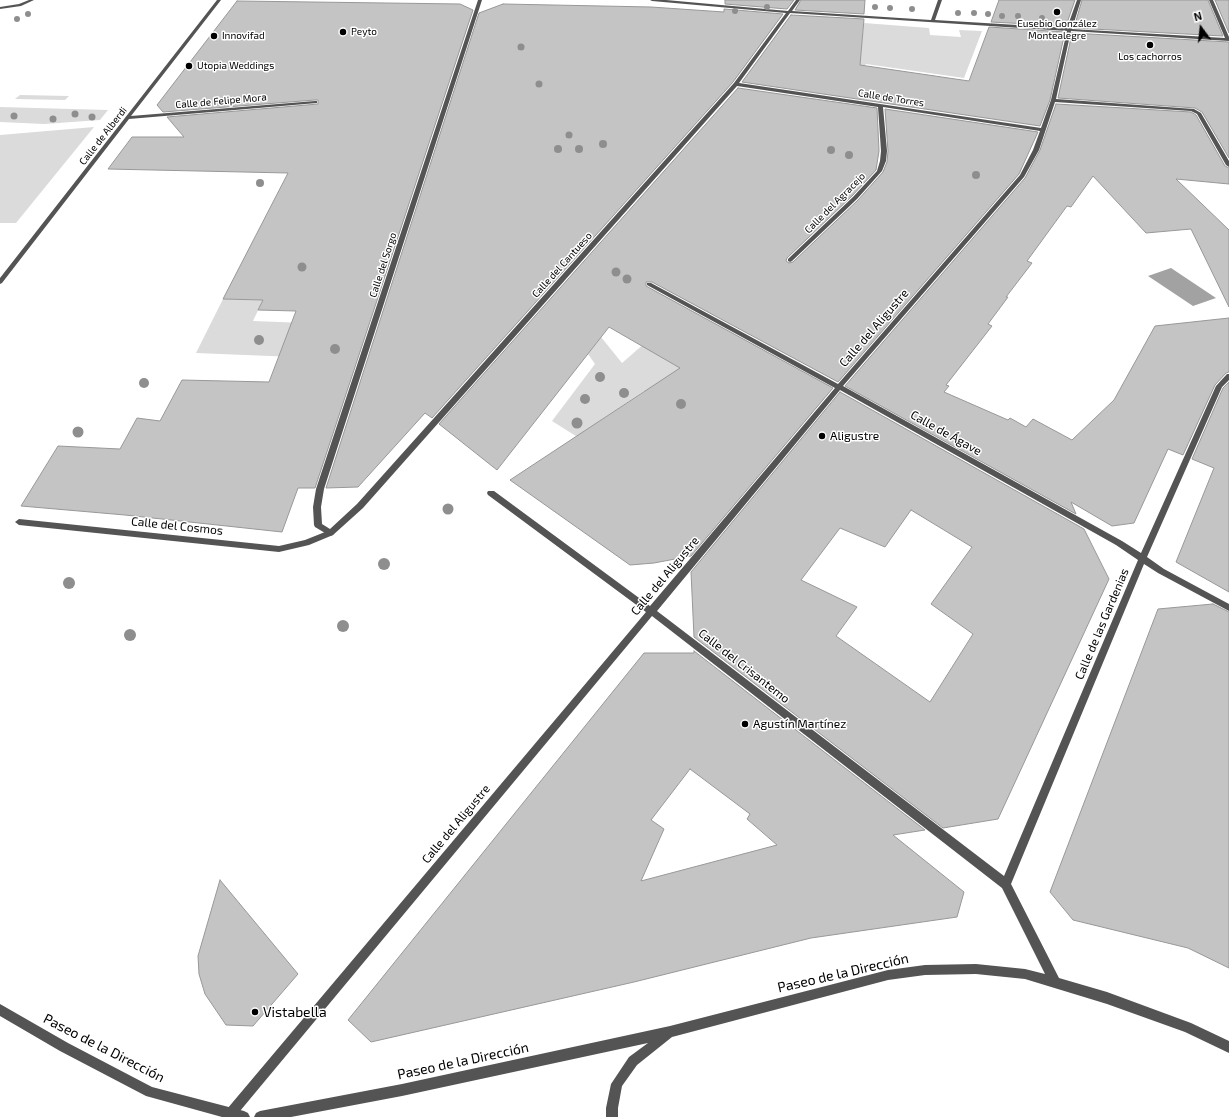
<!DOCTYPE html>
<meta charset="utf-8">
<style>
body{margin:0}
#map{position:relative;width:1229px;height:1117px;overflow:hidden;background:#fff;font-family:"Exo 2",sans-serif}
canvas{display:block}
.north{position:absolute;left:1181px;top:8px;width:40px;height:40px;-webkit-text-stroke:3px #fff;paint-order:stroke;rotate:345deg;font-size:11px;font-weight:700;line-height:16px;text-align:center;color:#000}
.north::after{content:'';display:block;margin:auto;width:14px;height:18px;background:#000;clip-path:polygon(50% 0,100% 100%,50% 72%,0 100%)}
</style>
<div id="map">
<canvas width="1229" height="1117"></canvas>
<div class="north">N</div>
</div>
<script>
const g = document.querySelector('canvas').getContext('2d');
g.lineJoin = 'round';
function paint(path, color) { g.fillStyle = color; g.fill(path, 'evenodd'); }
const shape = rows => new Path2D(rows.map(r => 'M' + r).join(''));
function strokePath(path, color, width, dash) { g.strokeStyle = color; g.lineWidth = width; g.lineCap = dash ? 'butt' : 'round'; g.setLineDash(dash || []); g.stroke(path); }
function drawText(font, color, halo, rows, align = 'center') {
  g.font = font + ' "Exo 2",sans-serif'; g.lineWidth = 3; g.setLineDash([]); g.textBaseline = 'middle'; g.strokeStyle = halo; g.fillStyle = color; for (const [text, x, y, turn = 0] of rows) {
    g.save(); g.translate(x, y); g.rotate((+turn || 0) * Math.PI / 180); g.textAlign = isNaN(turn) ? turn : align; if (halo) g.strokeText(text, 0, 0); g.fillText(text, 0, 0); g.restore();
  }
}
paint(shape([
 [864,23,929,28,930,35,961,37,959,30,982,31,964,78,866,64,852,87,830,51,861,53],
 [20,95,69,96,65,100,15,99],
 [0,107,108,110,100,120,44,124,0,122],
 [94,127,16,223,0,223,0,135],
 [223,299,263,300,253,321,356,325,344,359,196,353],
 [676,316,728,346,646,396,644,391,601,420,579,438,552,421,595,364,588,354,601,337,622,363]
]), '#dbdbdb');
paint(shape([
 [1171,268,1216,298,1193,306,1148,276]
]), '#a2a2a2');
const building = shape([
 [725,0,794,0,787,9,725,4,725,0],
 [801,0,865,0,864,14,795,10,801,0],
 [999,0,1075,0,1066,26,991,22,999,0],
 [1082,0,1208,0,1223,36,1074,28,1082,0],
 [1215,0,1229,0,1229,33,1215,0],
 [237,1,460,4,473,10,315,488,298,488,282,532,125,515,21,506,58,446,120,449,137,418,160,421,182,380,269,382,296,311,258,310,263,300,223,299,288,173,108,169,132,137,184,137,167,117,318,104,318,100,315,100,163,112,157,105,237,1],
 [503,4,651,7,724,12,724,9,783,14,733,82,432,418,425,413,358,487,326,488,479,13,503,4],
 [791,15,864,19,860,65,969,81,989,27,1065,32,1050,100,1040,126,742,82,791,15],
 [1072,33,1229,42,1229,158,1202,112,1195,108,1058,98,1072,33],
 [738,88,877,108,879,151,876,170,852,196,787,258,786,261,789,263,793,262,858,200,883,172,887,162,888,151,885,109,1038,132,1019,174,838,382,652,282,646,282,646,286,833,388,691,556,654,563,630,565,510,480,680,368,609,327,497,470,439,424,738,88],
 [1056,104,1191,112,1196,115,1225,166,1229,168,1229,184,1176,179,1229,230,1229,307,1191,229,1146,233,1093,176,1071,207,1067,206,1027,261,1032,263,1006,297,1008,297,988,324,992,326,946,385,949,386,944,392,1008,420,1010,418,1026,427,1033,419,1072,440,1114,400,1155,326,1229,318,1229,372,1226,373,1215,385,1183,455,1168,449,1134,523,1112,526,1071,502,1076,514,845,386,1025,178,1040,150,1056,104],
 [1229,382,1229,592,1176,562,1214,468,1192,459,1223,388,1229,382],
 [840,392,1084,529,1109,579,998,819,943,828,694,637,691,572,840,392],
 [911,510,972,547,931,604,973,634,930,702,836,636,857,607,801,580,840,528,885,547,911,510],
 [1213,604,1229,612,1229,968,1188,948,1073,920,1050,892,1158,609,1213,604],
 [694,651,925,830,893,835,964,892,957,917,811,938,634,982,371,1042,348,1020,644,653,694,653,694,651],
 [690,769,750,814,747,819,777,845,641,881,664,829,651,820,690,769],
 [220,880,298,974,253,1026,226,1025,205,994,199,974,198,956,220,880]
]);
paint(building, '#c4c4c4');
strokePath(building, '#989898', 1);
paint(shape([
 [19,519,279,546,305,540,330,530,334,533,333,535,309,545,279,552,19,525,15,522,19,519]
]), '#545454');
paint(shape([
 [217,0,221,0,131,116,315,101,317,101,317,103,129,119,2,283,0,284,0,278,217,0],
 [478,0,482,0,324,489,321,507,322,524,330,529,357,504,734,83,786,13,652,1,650,0,666,0,788,11,796,0,800,0,792,11,931,20,938,0,942,0,935,20,1067,28,1077,0,1081,0,1072,29,1225,38,1209,0,1213,0,1229,37,1229,41,1071,31,1056,99,1194,109,1201,113,1229,161,1229,167,1226,165,1197,114,1191,111,1055,102,1039,150,1024,177,843,386,1122,541,1141,553,1216,386,1227,374,1229,374,1229,380,1222,387,1147,557,1164,569,1229,604,1229,611,1158,573,1144,564,1011,884,1059,978,1107,992,1191,1023,1229,1041,1229,1053,1185,1032,1107,1004,1025,979,976,974,925,975,888,980,672,1037,637,1065,622,1086,618,1108,618,1117,606,1117,606,1108,611,1084,629,1057,648,1043,402,1096,291,1117,254,1117,256,1113,260,1111,402,1084,670,1026,888,970,925,965,976,964,1025,969,1045,974,1002,888,652,616,235,1117,227,1117,225,1113,227,1109,646,612,488,495,487,493,488,491,494,491,650,606,835,388,647,285,647,283,651,283,838,384,1020,175,1033,150,1040,131,883,107,887,151,886,161,882,171,857,199,792,261,790,262,788,261,788,259,853,197,877,171,880,161,881,151,878,107,737,86,363,508,333,535,330,536,315,527,314,525,313,507,316,489,478,0],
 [790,13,1067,31,1051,100,1041,128,739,83,790,13],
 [840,390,1116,545,1138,560,1004,876,657,611,840,390]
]), '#545454');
paint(shape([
 [29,0,34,0,21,6,0,9,0,7,19,4,29,0],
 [0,1004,68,1043,152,1087,244,1111,248,1113,250,1117,222,1117,146,1096,60,1051,0,1016,0,1004]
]), '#545454');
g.fillStyle = '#8e8e8e';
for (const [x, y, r] of [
 [767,7,3],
 [875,7,3],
 [890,8,3],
 [912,9,3],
 [735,11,3],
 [958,13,3],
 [974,13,3],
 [28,14,3],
 [988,14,3],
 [1002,16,3],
 [1018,16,3],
 [1042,18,3],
 [17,19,3],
 [521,47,3.5],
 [539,84,3.5],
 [75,114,3.5],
 [14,116,3.5],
 [92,117,3.5],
 [53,119,3.5],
 [569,135,3.5],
 [603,144,4],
 [558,149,4],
 [579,149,4],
 [831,150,4],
 [849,155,4],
 [976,175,4],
 [260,183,4],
 [302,267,4.5],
 [616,272,4.5],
 [627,279,4.5],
 [259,340,5],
 [335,349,5],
 [600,377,5],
 [144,383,5],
 [624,393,5],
 [585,399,5],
 [681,404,5],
 [577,423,5.5],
 [78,432,5.5],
 [448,509,5.5],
 [384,564,6],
 [69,583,6],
 [343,626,6],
 [130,635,6]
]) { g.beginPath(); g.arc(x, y, r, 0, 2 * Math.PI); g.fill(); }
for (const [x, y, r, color] of [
 [1057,12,4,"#000"],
 [343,32,4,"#000"],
 [214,36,4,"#000"],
 [1150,45,4,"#000"],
 [189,66,4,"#000"],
 [822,436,4,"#000"],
 [745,724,4,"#000"],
 [255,1012,4,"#000"]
]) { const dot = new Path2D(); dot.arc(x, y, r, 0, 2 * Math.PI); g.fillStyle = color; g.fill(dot); strokePath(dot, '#fff', 1.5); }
drawText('10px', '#000', '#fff', [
 ["Eusebio González",1057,24,"center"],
 ["Montealegre",1057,36,"center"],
 ["Peyto",351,32],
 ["Innovifad",222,36],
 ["Los cachorros",1150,57,"center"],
 ["Utopia Weddings",197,66]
], 'left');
drawText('10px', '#000', '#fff', [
 ["Calle de Torres",891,98,9],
 ["Calle de Felipe Mora",221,101,-5],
 ["Calle de Alberdi",103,136,-52],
 ["Calle del Agracejo",835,203,-45],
 ["Calle del Sorgo",383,265,-72],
 ["Calle del Cantueso",562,265,-48]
]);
drawText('12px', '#000', '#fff', [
 ["Calle del Aligustre",874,328,-49],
 ["Calle de Ágave",946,433,29],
 ["Calle del Cosmos",177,526,6],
 ["Calle del Aligustre",665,576,-50],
 ["Calle de las Gardenias",1102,624,-67],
 ["Calle del Crisantemo",744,666,38],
 ["Calle del Aligustre",456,824,-50]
]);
drawText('12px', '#000', '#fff', [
 ["Aligustre",830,436],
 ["Agustín Martínez",753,724]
], 'left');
drawText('14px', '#000', '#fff', [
 ["Paseo de la Dirección",843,973,-13],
 ["Paseo de la Dirección",104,1048,27],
 ["Paseo de la Dirección",463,1061,-12]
]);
drawText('14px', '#000', '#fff', [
 ["Vistabella",263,1012]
], 'left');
</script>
